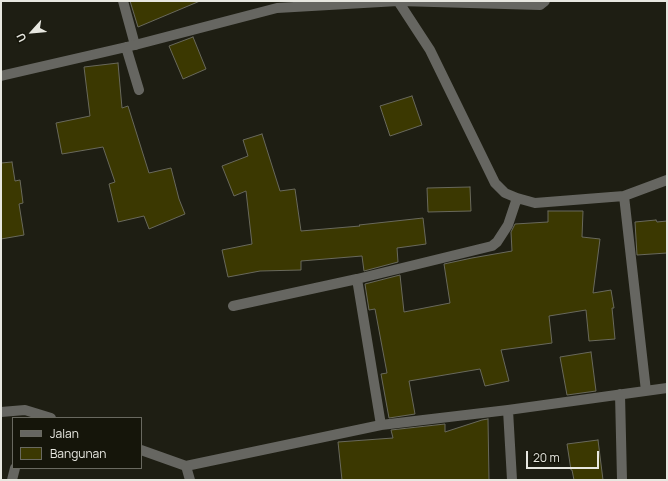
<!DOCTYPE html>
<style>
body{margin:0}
#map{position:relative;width:668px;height:481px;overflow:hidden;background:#1e1e13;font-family:Manrope,sans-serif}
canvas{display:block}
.frame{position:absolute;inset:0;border:2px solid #e7e7e0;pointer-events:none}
.legend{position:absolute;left:12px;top:417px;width:130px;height:52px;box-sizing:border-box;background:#15150a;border:1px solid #696960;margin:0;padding:5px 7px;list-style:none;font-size:12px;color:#e7e7e0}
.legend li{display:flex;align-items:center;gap:8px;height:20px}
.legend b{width:20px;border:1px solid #696960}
.north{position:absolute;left:12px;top:12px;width:40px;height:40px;-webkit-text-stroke:3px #15150a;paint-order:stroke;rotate:243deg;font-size:11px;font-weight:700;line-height:16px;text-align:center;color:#e7e7e0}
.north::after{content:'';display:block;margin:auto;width:14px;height:18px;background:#e7e7e0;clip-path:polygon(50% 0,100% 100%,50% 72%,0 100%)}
.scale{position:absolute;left:526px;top:451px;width:73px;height:18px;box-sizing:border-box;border:2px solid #e7e7e0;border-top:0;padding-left:5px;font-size:12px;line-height:14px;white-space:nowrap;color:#e7e7e0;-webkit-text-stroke:3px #15150a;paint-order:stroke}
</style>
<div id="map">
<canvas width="668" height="481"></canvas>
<div class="frame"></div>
<ul class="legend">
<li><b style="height:5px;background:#666661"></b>Jalan</li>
<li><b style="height:11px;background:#3b3801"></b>Bangunan</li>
</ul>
<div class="north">U</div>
<div class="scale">20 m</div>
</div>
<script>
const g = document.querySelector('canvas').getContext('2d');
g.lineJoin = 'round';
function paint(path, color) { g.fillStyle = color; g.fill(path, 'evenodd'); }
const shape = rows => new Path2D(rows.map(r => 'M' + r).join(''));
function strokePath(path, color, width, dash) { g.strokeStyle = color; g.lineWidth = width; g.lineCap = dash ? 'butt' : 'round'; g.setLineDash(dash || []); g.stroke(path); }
const building = shape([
 [130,1,200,1,138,27,130,1],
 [193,37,206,69,183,79,169,46,193,37],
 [118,63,122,108,128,106,149,173,171,168,179,199,185,214,149,229,144,216,118,222,109,184,115,182,103,147,62,154,56,123,90,116,84,67,118,63],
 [412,96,422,125,390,136,380,106,412,96],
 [262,134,280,191,295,189,301,231,360,226,359,225,423,218,426,244,397,248,398,262,364,271,362,256,301,261,301,270,260,271,228,277,222,250,252,244,246,191,234,196,222,166,248,156,243,140,262,134],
 [12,162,15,181,20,180,23,203,19,204,24,235,1,239,1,163,12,162],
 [470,187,471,211,428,212,427,188,470,187],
 [548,211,583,211,582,237,600,239,593,293,611,290,614,308,612,308,615,339,589,341,586,310,549,316,552,343,501,350,509,381,485,386,480,369,409,381,415,414,389,418,381,374,387,373,375,309,369,310,365,284,400,275,404,312,450,303,444,264,472,258,512,251,511,232,515,224,548,222,548,211],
 [656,220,657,222,667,221,667,253,637,255,635,222,656,220],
 [591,352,596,391,567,395,560,357,591,352],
 [488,419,489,480,342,480,338,442,393,438,391,430,445,424,445,432,482,420,488,419],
 [598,440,603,480,574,480,572,470,571,470,567,444,598,440]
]);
paint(building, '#3b3801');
strokePath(building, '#69695c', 1);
strokePath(shape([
 [123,1,135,45]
]), '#666661', 10);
strokePath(shape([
 [398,1,430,50,495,183,505,193,517,198,535,203,624,196,667,180],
 [399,1,540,5,545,1],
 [126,47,139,90],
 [1,76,135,45,277,8,398,1],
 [624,196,646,391],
 [233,306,357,279],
 [620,394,622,480],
 [508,410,512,480],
 [1,412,25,410,51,418],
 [381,425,357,279,492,246,497,242,508,225,517,198],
 [141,450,186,466,381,425,508,410,667,388],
 [186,466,190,480],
 [12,480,15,468]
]), '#666661', 10);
</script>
